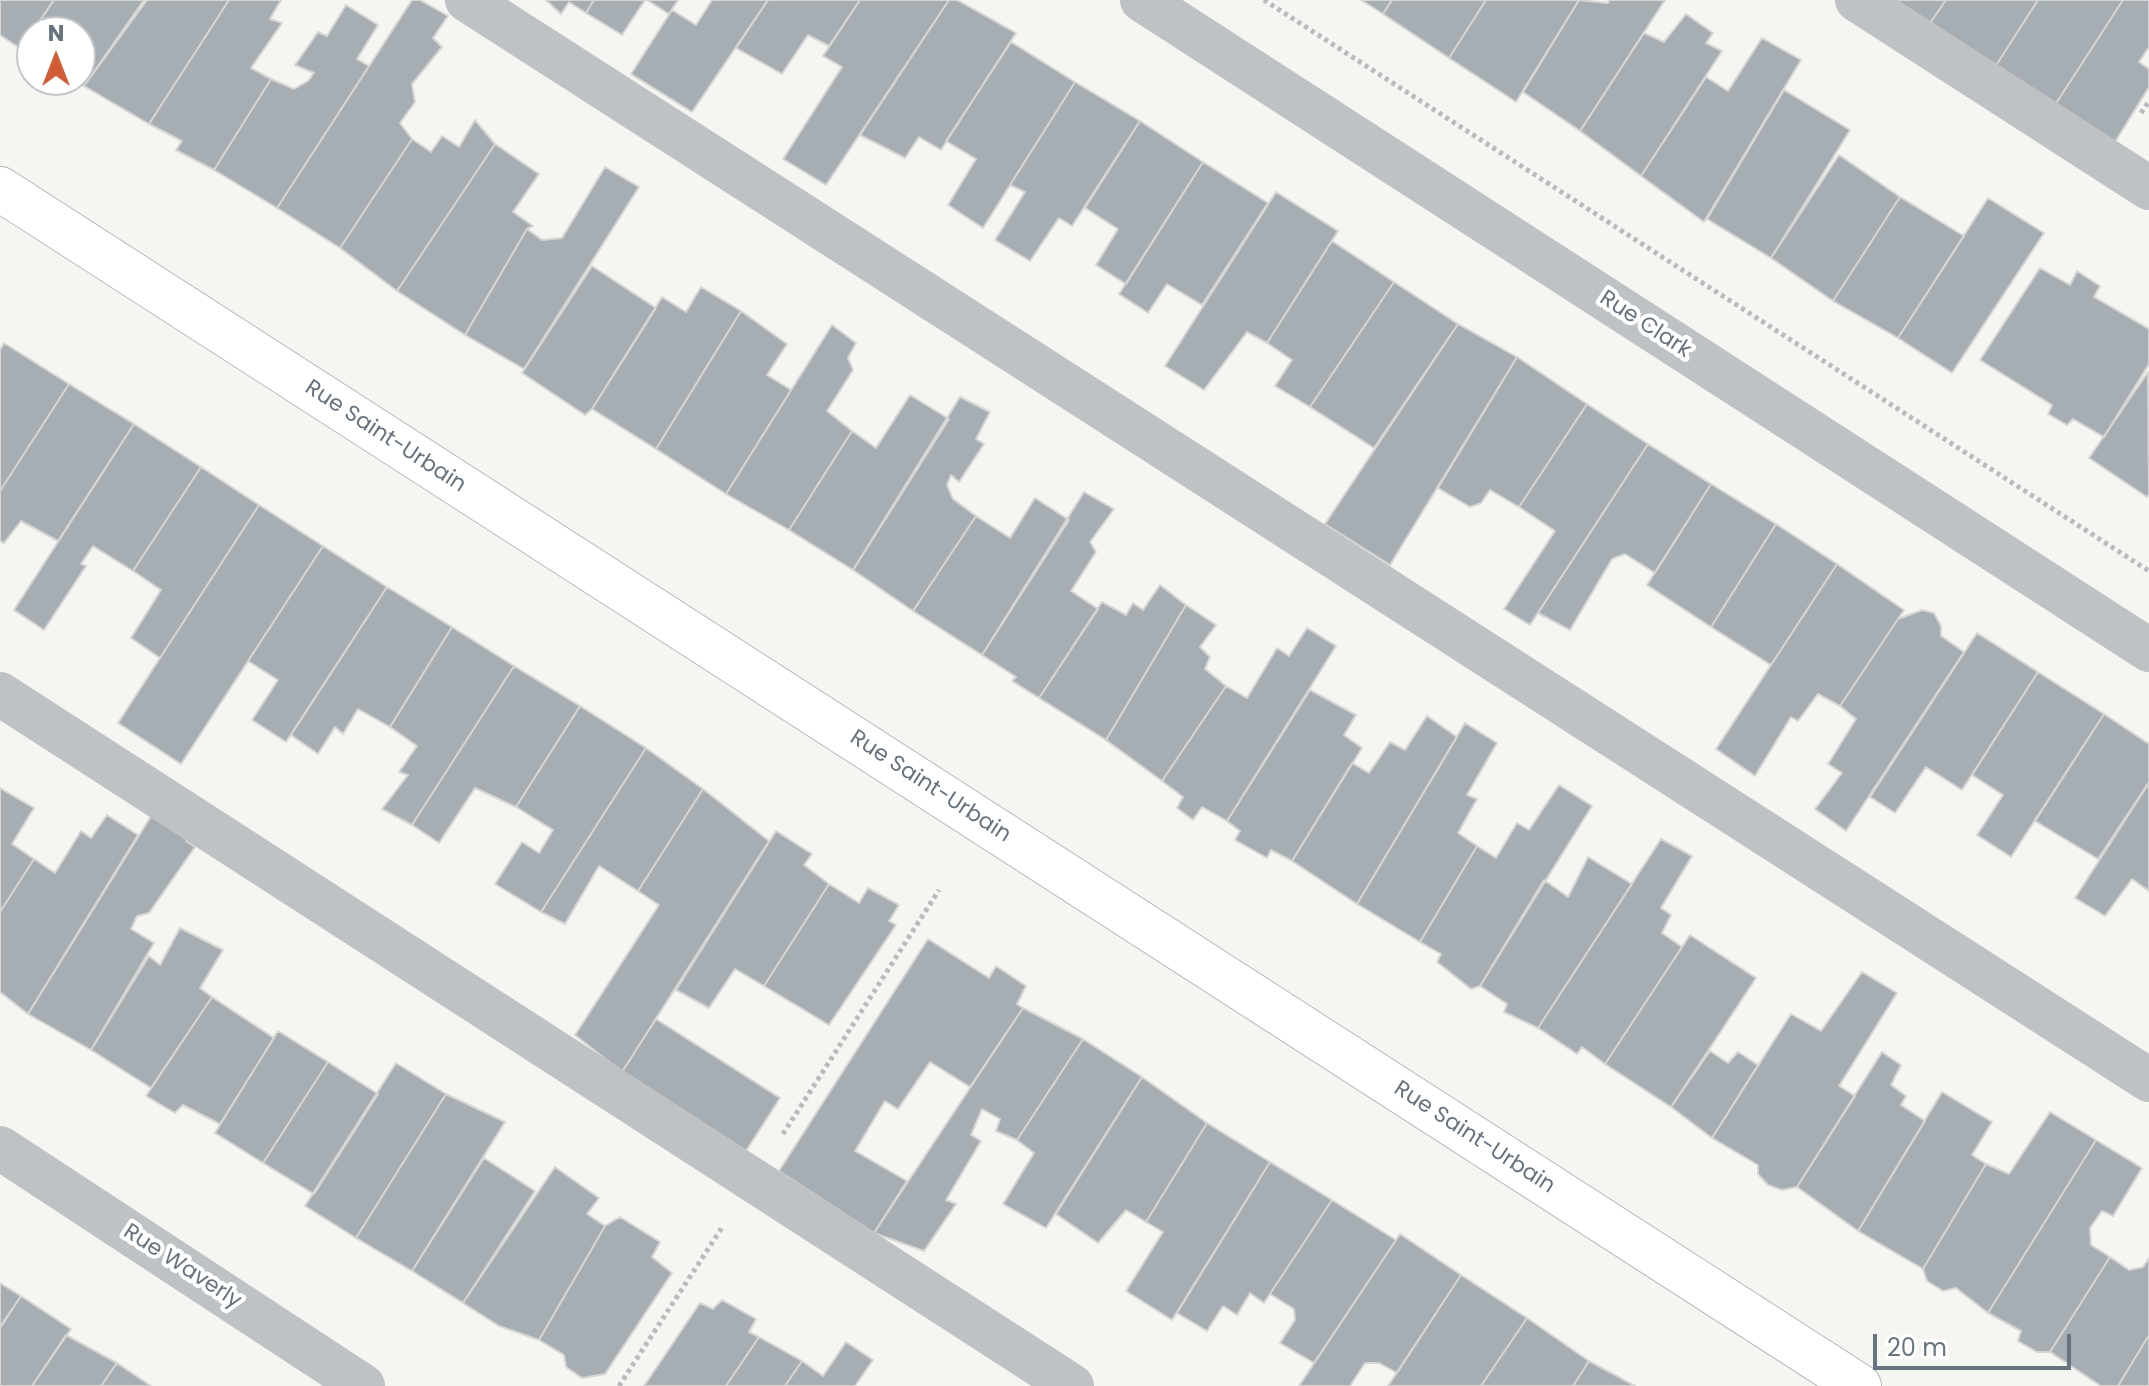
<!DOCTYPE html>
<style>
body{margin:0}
#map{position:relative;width:2149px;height:1386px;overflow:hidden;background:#f5f5f1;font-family:Poppins,sans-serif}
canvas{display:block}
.north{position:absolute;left:16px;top:16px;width:80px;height:80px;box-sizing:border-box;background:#fff;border:2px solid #c2c7cc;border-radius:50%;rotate:0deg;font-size:22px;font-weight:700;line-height:32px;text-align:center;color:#677480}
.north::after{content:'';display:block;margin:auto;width:28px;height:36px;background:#d15c35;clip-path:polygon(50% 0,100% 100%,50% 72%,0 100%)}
.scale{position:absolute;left:1873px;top:1334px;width:198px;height:36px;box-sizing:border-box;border:4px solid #677480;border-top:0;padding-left:10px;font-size:24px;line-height:28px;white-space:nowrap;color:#677480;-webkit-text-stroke:6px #fff;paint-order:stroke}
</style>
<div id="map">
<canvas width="2149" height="1386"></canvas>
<div class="north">N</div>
<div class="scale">20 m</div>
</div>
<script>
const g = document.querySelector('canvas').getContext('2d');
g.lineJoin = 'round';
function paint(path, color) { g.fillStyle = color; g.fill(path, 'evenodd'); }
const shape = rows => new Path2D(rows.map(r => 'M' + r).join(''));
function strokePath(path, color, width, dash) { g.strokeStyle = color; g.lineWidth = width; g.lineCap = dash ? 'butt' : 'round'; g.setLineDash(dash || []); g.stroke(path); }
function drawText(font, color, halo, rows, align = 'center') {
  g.font = font + ' Poppins,sans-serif'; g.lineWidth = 8; g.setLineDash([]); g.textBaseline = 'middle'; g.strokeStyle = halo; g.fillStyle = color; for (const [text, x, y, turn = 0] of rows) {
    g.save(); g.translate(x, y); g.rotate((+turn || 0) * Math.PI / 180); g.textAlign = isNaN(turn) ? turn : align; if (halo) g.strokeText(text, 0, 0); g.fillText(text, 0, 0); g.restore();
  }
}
const building = shape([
 [0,0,54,0,21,49,0,35,0,0],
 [54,0,144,0,84,86,73,80,80,80,80,32,32,32,54,0],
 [147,0,229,0,149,124,84,86,147,0],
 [229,0,281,0,270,19,282,23,251,68,271,79,214,170,176,150,182,141,149,124,229,0],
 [412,0,420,0,448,16,433,38,442,47,412,84,415,102,400,123,412,139,340,248,277,208,412,0],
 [546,0,594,0,586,13,569,2,561,14,546,0],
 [594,0,645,0,622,35,586,13,594,0],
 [647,0,678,0,669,14,647,0],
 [712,0,768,0,692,112,631,74,672,10,696,25,712,0],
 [768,0,860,0,829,46,808,35,782,74,736,48,768,0],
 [860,0,949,0,826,185,783,159,842,67,823,56,860,0],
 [949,0,957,0,1016,33,941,150,919,137,905,158,860,135,949,0],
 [1361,0,1392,0,1383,14,1361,0],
 [1392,0,1486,0,1449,58,1383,14,1392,0],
 [1486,0,1579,0,1516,102,1449,58,1486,0],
 [1579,0,1608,3,1609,0,1665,0,1580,131,1523,92,1579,0],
 [1895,0,1946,0,1930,23,1895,0],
 [1946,0,2038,0,1995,67,1930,23,1946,0],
 [2038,0,2123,0,2055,105,1995,67,2038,0],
 [2123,0,2149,0,2149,47,2139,62,2149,69,2149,87,2115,142,2055,105,2123,0],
 [346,5,378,25,357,59,369,66,277,208,214,170,271,79,294,89,308,81,314,73,295,65,318,32,327,36,346,5],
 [1686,14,1713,33,1706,43,1722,51,1641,176,1580,131,1644,33,1664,42,1686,14],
 [1762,38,1801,60,1704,222,1641,176,1706,77,1728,91,1762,38],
 [1011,42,1075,82,983,228,948,205,976,159,946,141,1011,42],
 [1075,82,1140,121,1072,226,1059,218,1030,261,995,240,1025,192,1010,185,1075,82],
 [1784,90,1850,130,1771,258,1707,219,1784,90],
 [475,120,495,144,397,291,340,248,412,139,431,152,442,136,459,147,475,120],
 [1140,121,1203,162,1126,284,1096,265,1118,229,1085,208,1140,121],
 [495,144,539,174,513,212,533,226,527,229,465,335,397,291,495,144],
 [1839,155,1900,197,1833,301,1771,258,1839,155],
 [1203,162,1268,203,1202,305,1167,284,1148,313,1119,294,1203,162],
 [605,167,639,187,524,369,465,335,527,229,542,240,562,238,605,167],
 [1276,192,1338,231,1267,343,1247,332,1204,390,1165,366,1276,192],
 [1900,197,1964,236,1898,338,1833,301,1900,197],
 [1988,198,2044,233,1952,373,1898,338,1988,198],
 [1332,241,1394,282,1310,407,1275,386,1292,360,1267,343,1332,241],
 [592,266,656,308,592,409,585,415,522,373,592,266],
 [2040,268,2070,285,2077,271,2100,286,2094,297,2149,329,2149,364,2104,437,2073,419,2067,425,2048,414,2052,405,1980,360,2040,268],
 [1394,282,1458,324,1374,448,1310,407,1394,282],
 [701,287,741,311,656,449,592,409,662,297,686,312,701,287],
 [741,311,787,344,767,375,791,390,726,494,656,449,741,311],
 [1458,324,1517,357,1390,565,1325,524,1458,324],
 [832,325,856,343,848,358,853,370,827,411,852,431,789,530,726,494,832,325],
 [4,343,69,384,0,491,0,350,4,343],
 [1517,357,1587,404,1519,507,1490,490,1481,503,1470,507,1438,488,1517,357],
 [2148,372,2149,494,2147,497,2089,458,2148,372],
 [69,384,134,424,58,541,21,521,4,543,0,541,0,491,69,384],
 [910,395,949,419,853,570,789,530,852,431,876,448,910,395],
 [960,397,990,412,976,439,984,444,959,482,951,475,947,485,953,499,976,516,913,611,853,570,960,397],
 [1587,404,1648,444,1530,625,1504,609,1555,531,1519,507,1587,404],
 [134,424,201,467,133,571,93,546,81,564,86,566,44,630,14,610,134,424],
 [1648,444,1711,484,1655,573,1625,554,1612,559,1570,630,1538,613,1648,444],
 [201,467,259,505,160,658,131,638,161,590,133,571,201,467],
 [1711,484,1776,524,1711,627,1647,585,1711,484],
 [1084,492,1114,509,1090,542,1096,552,1071,591,1098,609,1039,698,1012,681,1016,677,982,655,1084,492],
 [1035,498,1069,520,982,655,913,611,976,516,1010,538,1035,498],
 [259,505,323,546,181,764,118,723,259,505],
 [1776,524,1837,564,1771,665,1711,627,1776,524],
 [323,546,387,587,286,742,252,720,278,680,248,661,323,546],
 [1837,564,1904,610,1840,706,1818,694,1798,721,1791,717,1755,776,1716,749,1837,564],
 [1160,585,1186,605,1106,740,1039,698,1102,602,1126,615,1133,603,1143,610,1160,585],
 [387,587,452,627,390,727,358,709,343,734,335,727,318,754,291,735,387,587],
 [1186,605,1216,625,1200,647,1210,657,1205,669,1226,686,1162,781,1106,740,1186,605],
 [1922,610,1934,613,1941,626,1941,636,1964,652,1846,831,1815,809,1842,773,1828,764,1856,719,1840,706,1898,619,1922,610],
 [452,627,514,666,412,825,382,809,408,775,399,772,417,746,390,727,452,627],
 [1307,628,1336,646,1227,821,1202,807,1193,820,1177,808,1183,797,1162,781,1226,686,1247,698,1277,648,1289,656,1307,628],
 [1977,633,2038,672,1962,790,1926,767,1895,813,1870,797,1977,633],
 [514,666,580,706,516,807,475,788,439,843,412,825,514,666],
 [2038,672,2104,714,2011,857,1977,835,2003,795,1972,775,2038,672],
 [1310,690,1356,715,1344,735,1362,748,1292,861,1271,850,1267,858,1235,840,1240,831,1227,821,1310,690],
 [580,706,646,748,541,912,495,884,522,842,539,853,553,830,516,807,580,706],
 [2104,714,2149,744,2149,782,2098,859,2035,821,2104,714],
 [1427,716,1457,737,1357,904,1292,861,1352,763,1369,773,1390,742,1405,750,1427,716],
 [1465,723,1497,743,1467,795,1477,799,1458,833,1477,846,1420,942,1357,904,1465,723],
 [646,748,703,789,638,891,599,866,565,924,541,912,646,748],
 [2149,783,2149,891,2132,879,2105,916,2075,898,2149,783],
 [1559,785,1592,806,1480,986,1471,989,1437,962,1441,954,1420,942,1477,846,1496,858,1517,823,1529,830,1559,785],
 [0,788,34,808,12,844,34,859,0,912,0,788],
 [703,789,769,841,622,1072,575,1035,659,905,638,891,703,789],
 [158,805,193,831,186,841,195,847,149,913,137,916,131,929,154,943,91,1050,28,1014,158,805],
 [107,815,138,835,28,1014,0,992,0,912,34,859,55,873,81,831,91,838,107,815],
 [776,831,812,854,804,865,829,884,764,986,735,969,709,1008,676,990,776,831],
 [1661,839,1692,856,1661,908,1671,915,1662,933,1682,947,1605,1064,1582,1047,1577,1054,1538,1028,1661,839],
 [1588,857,1632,884,1538,1028,1504,1012,1507,1004,1480,986,1544,880,1568,897,1588,857],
 [829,884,859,903,868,888,899,905,889,921,896,925,829,1025,764,986,829,884],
 [180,928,223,950,200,988,212,997,151,1088,91,1050,149,956,160,965,180,928],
 [1690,935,1756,978,1671,1107,1605,1064,1690,935],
 [928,939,989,978,996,966,1026,986,1017,1004,1023,1008,970,1087,930,1062,898,1109,885,1101,855,1151,907,1181,874,1233,779,1171,928,939],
 [1862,972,1897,993,1839,1086,1855,1096,1797,1187,1782,1190,1768,1185,1758,1174,1758,1165,1712,1138,1791,1014,1821,1031,1862,972],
 [212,997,274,1038,220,1124,183,1105,175,1113,146,1096,212,997],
 [1023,1008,1083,1039,1017,1140,996,1131,1000,1119,982,1109,971,1135,981,1141,946,1200,956,1204,924,1251,874,1233,1023,1008],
 [656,1019,780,1098,746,1151,622,1072,656,1019],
 [278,1031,328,1062,263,1163,215,1133,278,1031],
 [1083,1039,1142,1077,1046,1228,1003,1204,1034,1153,1017,1140,1083,1039],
 [1710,1051,1728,1063,1738,1052,1758,1065,1712,1138,1671,1107,1710,1051],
 [1882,1052,1901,1065,1891,1085,1906,1096,1901,1105,1925,1121,1858,1231,1797,1187,1882,1052],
 [328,1062,378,1094,314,1194,263,1163,328,1062],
 [396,1063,446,1094,356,1238,305,1206,396,1063],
 [1142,1077,1207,1123,1146,1222,1126,1210,1098,1243,1056,1214,1142,1077],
 [1942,1092,1992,1122,1972,1155,1986,1164,1923,1269,1858,1231,1942,1092],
 [446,1094,505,1122,412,1271,356,1238,446,1094],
 [2050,1112,2096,1140,1988,1313,1956,1288,1943,1291,1927,1281,1923,1269,1986,1164,2009,1174,2050,1112],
 [1207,1123,1270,1162,1172,1320,1126,1291,1163,1232,1146,1222,1207,1123],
 [2096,1140,2142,1168,2113,1216,2102,1211,2090,1228,2091,1245,2110,1257,2050,1352,2037,1352,2018,1341,2021,1331,1988,1313,2096,1140],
 [484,1158,535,1191,463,1303,412,1271,484,1158],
 [1270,1162,1332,1200,1264,1303,1250,1293,1237,1315,1223,1306,1207,1331,1177,1313,1270,1162],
 [555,1167,599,1198,587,1214,605,1226,539,1340,499,1326,463,1303,555,1167],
 [1332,1200,1396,1240,1314,1363,1280,1343,1295,1320,1294,1309,1270,1294,1332,1200],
 [620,1217,660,1242,652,1257,672,1273,605,1374,582,1378,566,1367,564,1355,539,1340,605,1226,620,1217],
 [1400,1234,1461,1275,1397,1373,1379,1363,1365,1363,1350,1386,1299,1386,1400,1234],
 [2110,1257,2129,1270,2143,1267,2149,1258,2149,1335,2118,1386,2101,1386,2050,1352,2110,1257],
 [1461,1275,1527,1318,1481,1386,1388,1386,1461,1275],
 [0,1283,21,1296,0,1327,0,1283],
 [21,1296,71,1329,32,1386,0,1386,0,1328,21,1296],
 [722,1300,756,1319,749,1332,759,1337,726,1386,644,1386,700,1303,713,1309,722,1300],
 [1527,1318,1589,1361,1573,1386,1481,1386,1527,1318],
 [66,1335,117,1363,101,1386,32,1386,66,1335],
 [2149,1335,2149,1386,2118,1386,2149,1335],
 [759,1337,802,1361,785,1386,726,1386,759,1337],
 [846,1342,873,1360,855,1386,785,1386,802,1361,823,1376,846,1342],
 [1589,1361,1635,1386,1573,1386,1589,1361],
 [117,1363,151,1386,101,1386,117,1363]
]);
paint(building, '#a7aeb3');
strokePath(building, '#d6d6d4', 2);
const major = shape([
 [0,189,1859,1386]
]);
strokePath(major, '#b2b6b9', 46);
strokePath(shape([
 [1264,0,2149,571],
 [2141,113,2149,101],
 [783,1134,939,890],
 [619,1386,723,1226]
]), '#b8bbbd', 5, [4, 4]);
strokePath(shape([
 [467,0,2149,1080],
 [1142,0,2149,650],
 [1857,0,2149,188],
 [0,694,1072,1386],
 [0,1148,363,1386]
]), '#bec2c5', 44);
strokePath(major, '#fff', 44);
drawText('22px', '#677480', '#fff', [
 ["Rue Clark",1645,325,33],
 ["Rue Saint-Urbain",385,437,33],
 ["Rue Saint-Urbain",930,787,33],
 ["Rue Saint-Urbain",1474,1138,33],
 ["Rue Waverly",182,1267,33]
]);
</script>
